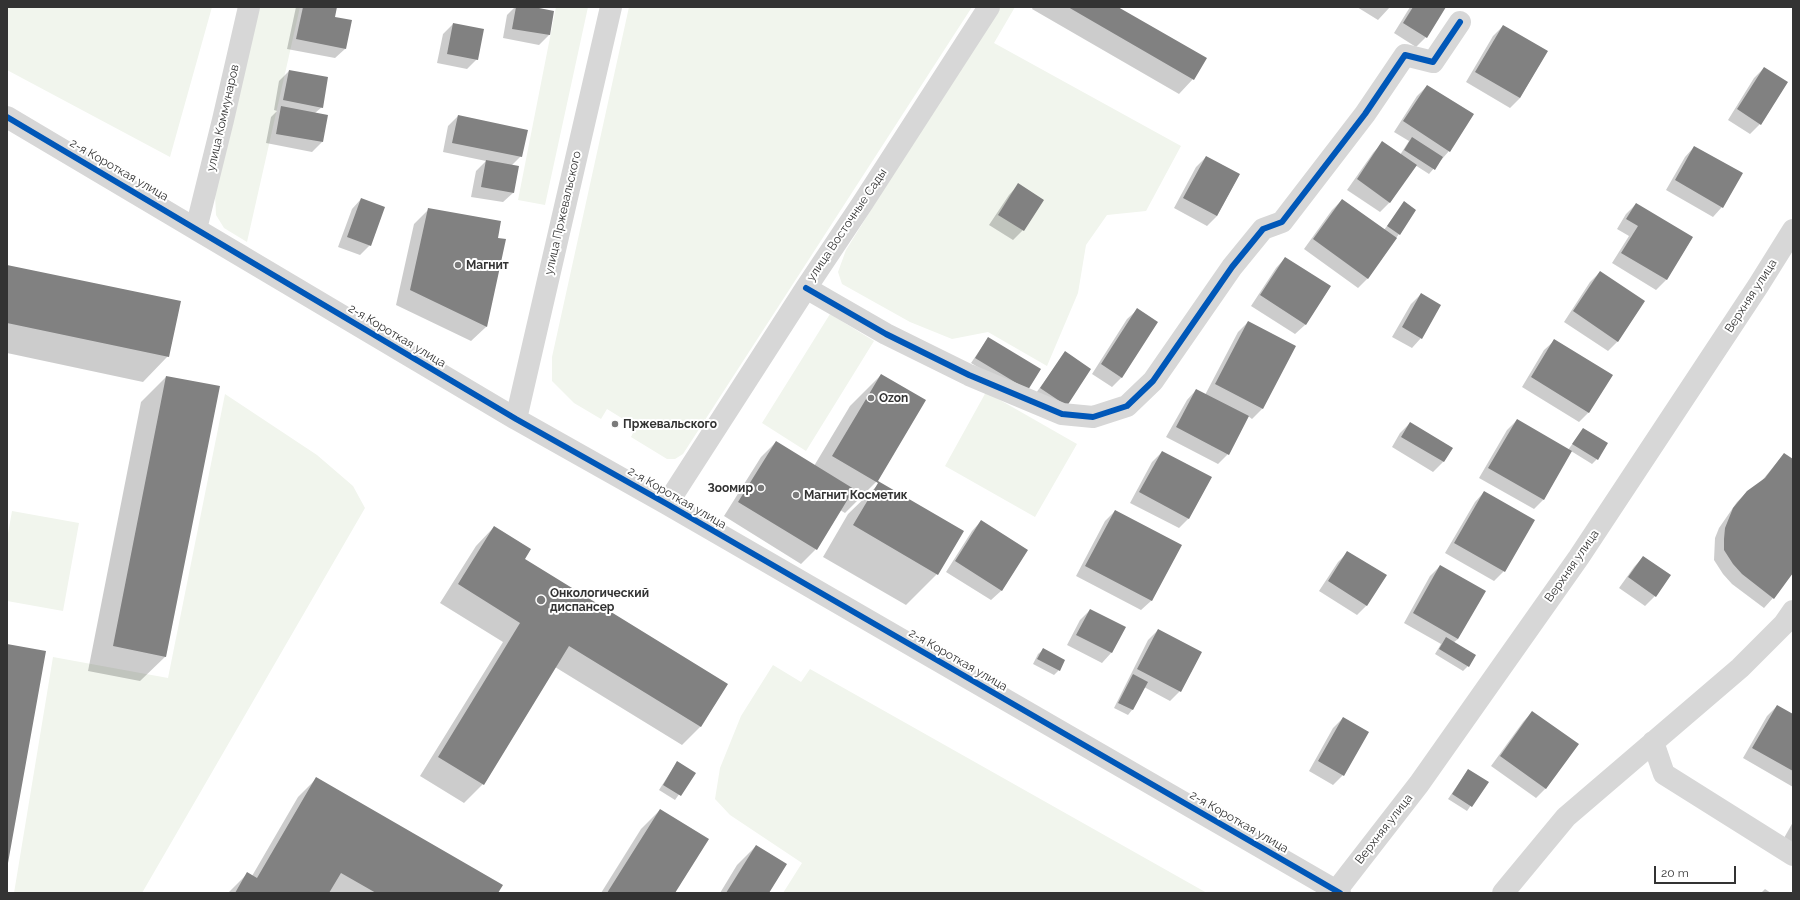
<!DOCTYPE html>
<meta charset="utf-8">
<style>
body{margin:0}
#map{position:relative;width:1800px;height:900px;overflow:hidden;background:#fff;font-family:Raleway,sans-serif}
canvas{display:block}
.frame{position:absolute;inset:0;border:8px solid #333;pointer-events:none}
.scale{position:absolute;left:1654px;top:866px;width:82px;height:18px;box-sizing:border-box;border:2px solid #333;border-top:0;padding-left:5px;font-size:12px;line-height:14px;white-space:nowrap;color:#333;-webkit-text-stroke:3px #fff;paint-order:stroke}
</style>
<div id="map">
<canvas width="1800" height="900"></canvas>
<div class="frame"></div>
<div class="scale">20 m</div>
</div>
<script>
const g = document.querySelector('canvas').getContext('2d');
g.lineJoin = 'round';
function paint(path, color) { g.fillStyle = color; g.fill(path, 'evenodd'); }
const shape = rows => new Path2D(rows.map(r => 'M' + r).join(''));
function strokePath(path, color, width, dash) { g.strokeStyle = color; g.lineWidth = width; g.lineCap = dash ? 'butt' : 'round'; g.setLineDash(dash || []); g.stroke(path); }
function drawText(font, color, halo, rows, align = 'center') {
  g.font = font + ' Raleway,sans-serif'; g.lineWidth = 4; g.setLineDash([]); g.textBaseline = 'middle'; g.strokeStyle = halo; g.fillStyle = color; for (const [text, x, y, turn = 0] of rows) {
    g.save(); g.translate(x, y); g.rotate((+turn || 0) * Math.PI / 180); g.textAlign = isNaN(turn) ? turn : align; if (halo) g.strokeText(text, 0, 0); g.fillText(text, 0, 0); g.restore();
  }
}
paint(shape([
 [7,7,212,7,170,157,7,70],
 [258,7,300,7,247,242,224,228,216,215,215,194],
 [556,7,588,7,545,205,518,200],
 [629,7,972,7,683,454,675,459,667,459,631,437,636,427,607,409,601,419,574,403,552,381,552,357,567,289],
 [997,7,1015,7,994,43,1181,146,1146,211,1107,215,1086,245,1078,293,1047,366,988,332,952,339,910,322,842,284,838,272,846,250],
 [830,314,874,341,806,451,762,423],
 [986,392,1077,444,1035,517,945,466],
 [225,394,317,455,353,486,365,508,142,893,14,893,53,657,168,678],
 [12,511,79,523,63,611,7,601,7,539],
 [773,665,801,682,810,669,1207,893,783,893,802,863,730,815,715,799,720,768,741,716]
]), '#f1f5ed');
paint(shape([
 [296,7,336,7,334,17,345,49,335,58,287,49],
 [515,7,528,7,553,12,549,35,539,45,503,38,507,15],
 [1033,7,1116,7,1193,79,1179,94,1032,9],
 [1357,7,1390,7,1378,20],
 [1410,7,1445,7,1426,37,1416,47,1394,33],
 [453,24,477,59,467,69,437,63,443,34],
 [1503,26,1547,51,1520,98,1510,108,1466,82,1493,36],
 [1764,68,1760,124,1750,134,1728,120,1754,78],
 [289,71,322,107,315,113,322,142,312,152,266,143,271,117,277,111,274,110,279,81],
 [1427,86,1449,151,1429,174,1415,165,1390,202,1380,212,1347,190,1373,153,1382,143,1400,155,1409,141,1394,132,1417,96],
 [458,116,521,156,512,165,513,193,503,202,471,197,476,171,486,161,443,152,448,126],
 [1694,147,1722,207,1713,217,1666,190,1685,157],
 [1206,157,1239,175,1217,216,1207,226,1174,208,1196,167],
 [1018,185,1023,230,1013,240,989,225,1009,195],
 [361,199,370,245,360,255,338,247,352,209],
 [1342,200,1384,230,1404,203,1399,234,1368,278,1358,288,1304,249,1332,210],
 [1636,204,1692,238,1666,280,1656,290,1612,263,1629,236,1617,229,1626,214],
 [429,209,496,239,505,240,486,327,471,341,396,305,414,224],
 [1285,258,1330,287,1305,325,1295,334,1251,306,1276,268],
 [7,266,168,356,143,382,7,353],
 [1600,272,1618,341,1608,351,1564,322,1590,282],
 [1421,294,1421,338,1412,348,1392,337,1411,304],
 [1137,310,1122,377,1112,387,1092,374,1127,319],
 [1248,322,1294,347,1262,409,1252,419,1248,416,1228,454,1218,464,1166,437,1187,400,1196,390,1205,395,1238,332],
 [988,338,1039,369,1022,394,971,363],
 [1554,341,1589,412,1579,422,1522,387,1544,350],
 [1065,353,1066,405,1036,393],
 [881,375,876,482,845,513,840,510,816,549,801,564,724,516,761,457,776,442,814,466,850,406],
 [166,377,166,656,140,681,88,671,141,402],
 [1517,420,1568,450,1583,429,1597,459,1592,464,1571,451,1544,499,1534,509,1479,478,1507,430],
 [1410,423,1452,448,1443,462,1433,472,1392,447,1400,433],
 [1162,452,1189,518,1179,528,1130,503,1152,462],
 [1784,454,1793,460,1793,571,1773,598,1764,608,1732,584,1723,574,1714,560,1715,538,1719,528,1737,502,1748,491,1760,483],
 [880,483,937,574,906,605,823,557,848,514],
 [1484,492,1504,571,1494,581,1445,553,1475,502],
 [1115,511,1180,545,1151,601,1141,610,1076,576,1105,521],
 [981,521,1027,550,1001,591,991,600,946,572,972,531],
 [494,527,524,559,701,726,682,745,555,667,483,784,464,803,420,776,503,642,440,603,476,546],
 [1348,552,1367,605,1357,615,1319,591,1338,562],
 [1643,557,1655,596,1645,606,1619,588,1634,567],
 [1440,566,1458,639,1453,643,1468,666,1463,671,1435,654,1441,644,1404,623,1430,576],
 [1090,610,1124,628,1111,653,1102,663,1067,645,1080,620],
 [1158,630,1180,691,1170,701,1144,687,1132,710,1128,715,1114,708,1148,640],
 [1043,650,1059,670,1054,675,1033,664,1038,654],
 [1777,706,1793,715,1793,787,1743,758,1767,716],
 [1532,712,1546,788,1536,798,1491,766,1523,722],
 [1343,718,1343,775,1333,785,1309,771,1333,728],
 [677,762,694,773,675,800,659,790],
 [1468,770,1487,782,1467,811,1448,799],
 [317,778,497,893,228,893,247,874,252,876,298,797],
 [660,810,674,893,601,893,641,829],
 [1793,822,1793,843,1784,838],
 [756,846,768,893,720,893,737,865],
 [1765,889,1771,893,1761,893]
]), '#0003');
paint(shape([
 [303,7,337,7,335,17,352,20,346,49,296,39],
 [516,7,534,7,554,11,550,35,512,29],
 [1068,7,1118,7,1207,58,1194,80],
 [1413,7,1446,7,1427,38,1403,23],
 [453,23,484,29,478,60,447,54],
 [1503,25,1548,51,1520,98,1475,72],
 [1764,67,1788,82,1761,125,1737,109],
 [289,70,328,77,323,108,283,100],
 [1427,85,1474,114,1450,152,1403,121],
 [281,106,328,115,323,142,276,134],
 [458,115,528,130,522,157,452,143],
 [1412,137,1443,157,1435,170,1404,150],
 [1382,141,1417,165,1390,203,1357,179],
 [1694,146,1743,173,1723,208,1675,180],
 [1206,156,1240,174,1217,216,1183,198],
 [486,160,519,166,514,193,481,187],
 [1018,183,1044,200,1024,231,998,215],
 [361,198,385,207,371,246,347,237],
 [1342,199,1397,238,1368,279,1313,239],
 [1404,201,1416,210,1400,235,1387,226],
 [1636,203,1693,237,1667,280,1621,253,1638,226,1626,219],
 [428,208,501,221,498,238,506,239,487,327,410,290],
 [1285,257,1331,286,1306,325,1260,295],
 [7,265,181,301,169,357,7,323],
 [1600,271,1645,301,1618,342,1573,311],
 [1421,293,1441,305,1422,339,1402,327],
 [1137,308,1158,322,1122,378,1101,364],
 [1248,321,1296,346,1263,409,1215,384],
 [988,337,1041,369,1028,390,975,358],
 [1554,339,1613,375,1589,413,1531,377],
 [1065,351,1091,369,1067,406,1040,388],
 [881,374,926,400,878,481,964,531,938,575,853,525,878,483,832,456],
 [166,376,220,386,166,657,113,646],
 [1196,389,1249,416,1229,455,1176,427],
 [1517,419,1572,451,1544,500,1488,468],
 [1410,422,1453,448,1444,462,1401,437],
 [1583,428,1608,443,1598,460,1572,444],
 [776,441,854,489,817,550,738,502],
 [1162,451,1212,477,1189,519,1139,492],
 [1784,453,1793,459,1793,573,1774,599,1742,574,1733,564,1724,550,1724,539,1725,528,1733,508,1747,491,1765,478],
 [1484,491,1535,520,1505,572,1454,543],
 [1115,510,1182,545,1152,601,1085,566],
 [981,520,1028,550,1002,591,955,561],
 [494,526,531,549,525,559,728,684,701,727,569,646,484,785,438,757,520,623,458,584],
 [1347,551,1387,575,1367,606,1328,581],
 [1643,556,1671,575,1656,597,1628,577],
 [1440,565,1486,591,1458,639,1413,613],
 [1090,609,1126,627,1112,653,1076,635],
 [1158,629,1202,652,1181,692,1137,669],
 [1446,637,1476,655,1469,667,1439,649],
 [7,644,46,651,8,863,7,863],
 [1043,648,1065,660,1060,671,1037,659],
 [1133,674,1148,682,1133,710,1118,703],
 [1777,705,1793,714,1793,771,1752,748],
 [1532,711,1579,744,1546,789,1500,756],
 [1343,717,1369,732,1344,776,1318,761],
 [677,761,696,773,681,796,663,785],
 [1468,769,1489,782,1472,807,1452,794],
 [316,777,503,885,498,893,376,893,341,873,329,893,235,893,247,872,257,878],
 [660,809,709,839,675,893,607,893],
 [756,845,787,864,769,893,726,893]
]), '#818181');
strokePath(shape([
 [7,117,516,419,667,504,1340,893],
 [196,229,223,120,249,7],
 [806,288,886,334,969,375,1062,414,1093,417,1127,406,1153,381,1232,267,1263,229,1282,222,1365,114,1405,55,1433,62,1460,22],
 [516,419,611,7],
 [667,504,806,288,862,204,989,7],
 [1653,742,1664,774,1793,855],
 [1336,891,1419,784,1579,557,1758,286,1793,230],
 [1503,893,1566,817,1740,668,1784,624,1793,611]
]), '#d7d7d7', 22);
strokePath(shape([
 [7,117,516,419,667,504,1340,893],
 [806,288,886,334,969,375,1062,414,1093,417,1127,406,1153,381,1232,267,1263,229,1282,222,1365,114,1405,55,1433,62,1460,22]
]), '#0057b8', 6);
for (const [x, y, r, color] of [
 [458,265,4,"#7a7a7a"],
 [871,398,4,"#7a7a7a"],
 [615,424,4,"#7a7a7a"],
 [761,488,4,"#7a7a7a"],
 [796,495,4,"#7a7a7a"],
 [541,600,5,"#7a7a7a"]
]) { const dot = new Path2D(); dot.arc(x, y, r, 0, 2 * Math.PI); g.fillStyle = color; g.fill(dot); strokePath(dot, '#fff', 1.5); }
drawText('12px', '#333', '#fff', [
 ["улица Коммунаров",223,118,-77],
 ["2-я Короткая улица",119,170,30],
 ["улица Пржевальского",563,213,-77],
 ["улица Восточные Сады",847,225,-56],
 ["Верхняя улица",1751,296,-57],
 ["2-я Короткая улица",397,336,31],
 ["2-я Короткая улица",677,498,30],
 ["Верхняя улица",1572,566,-55],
 ["2-я Короткая улица",958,660,30],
 ["2-я Короткая улица",1239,822,30],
 ["Верхняя улица",1384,829,-52]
]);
drawText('bold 12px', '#333', '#fff', [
 ["Магнит",466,265],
 ["Ozon",879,398],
 ["Пржевальского",623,424],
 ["Зоомир",753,488,"right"],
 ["Магнит Косметик",804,495],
 ["Онкологический",550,593],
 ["диспансер",550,607]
], 'left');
</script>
